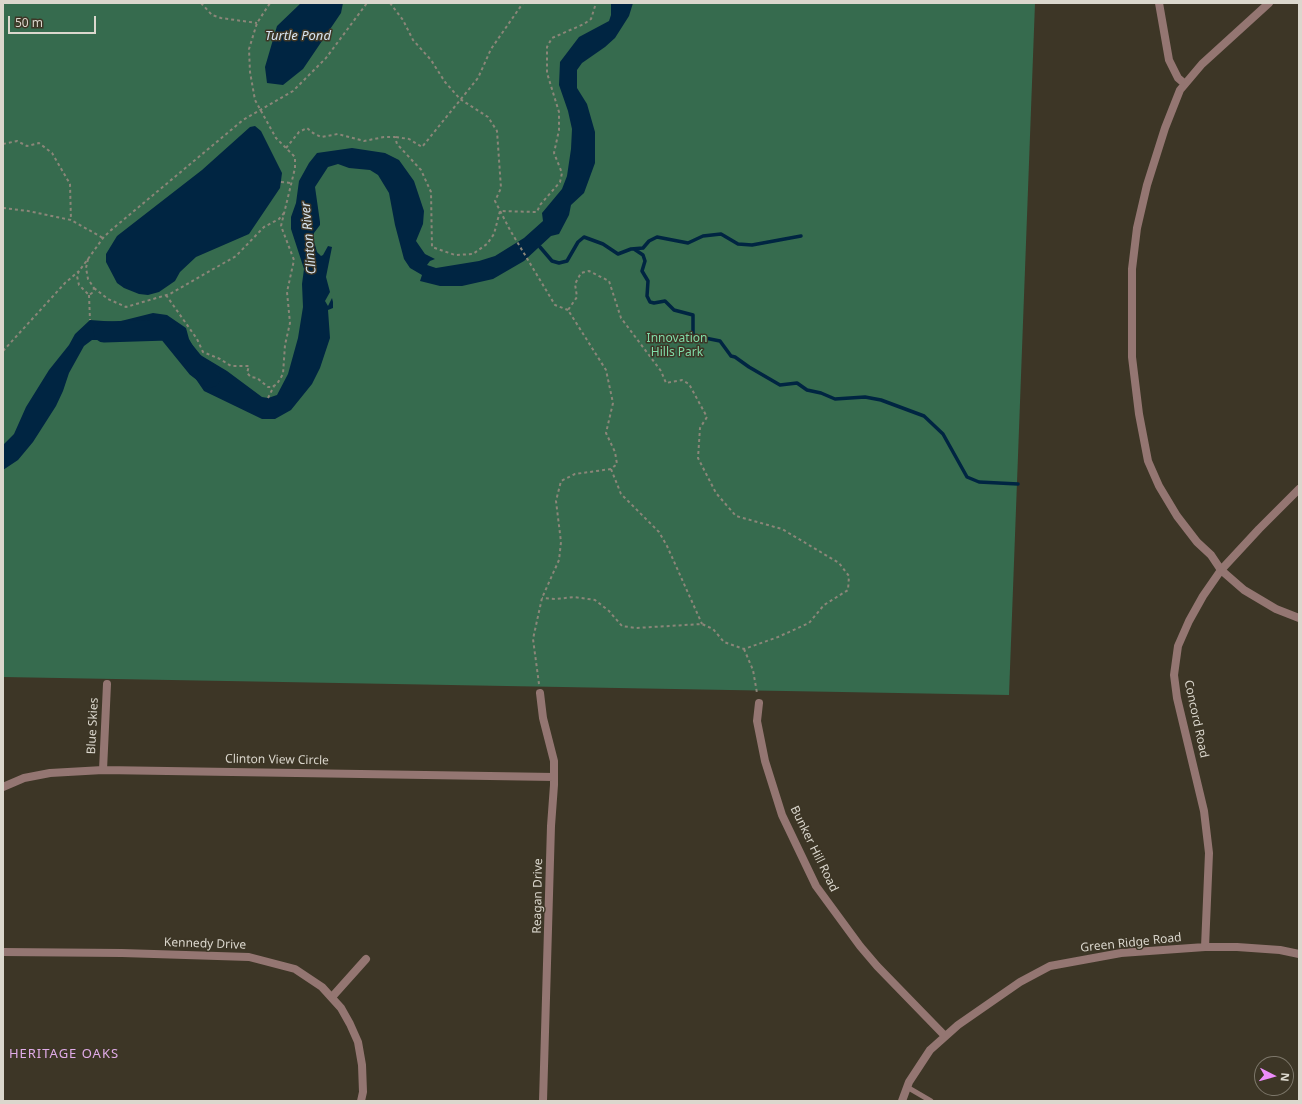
<!DOCTYPE html>
<style>
body{margin:0}
#map{position:relative;width:1302px;height:1104px;overflow:hidden;background:#3d3626;font-family:"Noto Sans",sans-serif}
canvas{display:block}
.frame{position:absolute;inset:0;border:4px solid #dbd7cd;pointer-events:none}
.north{position:absolute;left:1254px;top:1056px;width:40px;height:40px;box-sizing:border-box;background:#3d3626;border:1px solid #7c7669;border-radius:50%;rotate:96deg;font-size:11px;font-weight:700;line-height:16px;text-align:center;color:#dbd7cd}
.north::after{content:'';display:block;margin:auto;width:14px;height:18px;background:#ec8cfb;clip-path:polygon(50% 0,100% 100%,50% 72%,0 100%)}
.scale{position:absolute;left:8px;top:16px;width:88px;height:18px;box-sizing:border-box;border:2px solid #dbd7cd;border-top:0;padding-left:5px;font-size:12px;line-height:14px;white-space:nowrap;color:#dbd7cd;-webkit-text-stroke:3px #3d3626;paint-order:stroke}
</style>
<div id="map">
<canvas width="1302" height="1104"></canvas>
<div class="frame"></div>
<div class="north">N</div>
<div class="scale">50 m</div>
</div>
<script>
const g = document.querySelector('canvas').getContext('2d');
g.lineJoin = 'round';
function paint(path, color) { g.fillStyle = color; g.fill(path, 'evenodd'); }
const shape = rows => new Path2D(rows.map(r => 'M' + r).join(''));
function strokePath(path, color, width, dash) { g.strokeStyle = color; g.lineWidth = width; g.lineCap = dash ? 'butt' : 'round'; g.setLineDash(dash || []); g.stroke(path); }
function drawText(font, color, halo, rows, align = 'center') {
  g.font = font + ' "Noto Sans",sans-serif'; g.lineWidth = 3; g.setLineDash([]); g.textBaseline = 'middle'; g.strokeStyle = halo; g.fillStyle = color; for (const [text, x, y, turn = 0] of rows) {
    g.save(); g.translate(x, y); g.rotate((+turn || 0) * Math.PI / 180); g.textAlign = isNaN(turn) ? turn : align; if (halo) g.strokeText(text, 0, 0); g.fillText(text, 0, 0); g.restore();
  }
}
paint(shape([
 [3,3,1035,3,1009,695,3,677]
]), '#366b4e');
paint(shape([
 [301,3,343,3,341,13,303,69,283,85,267,83,265,67,277,26],
 [611,3,633,3,629,16,615,38,605,47,582,63,577,70,577,88,587,104,595,132,595,163,584,193,571,205,569,215,559,234,551,236,524,261,493,279,462,286,440,286,420,281,422,275,410,268,404,259,395,225,389,193,378,175,370,170,349,168,338,164,328,167,315,187,320,222,320,225,314,233,314,241,317,252,321,256,323,255,328,246,332,247,326,277,330,292,325,301,328,306,332,298,333,302,333,308,328,310,330,338,320,368,312,384,291,410,275,419,262,419,204,391,189,369,190,353,184,345,151,330,114,333,99,340,92,340,84,346,69,373,63,391,56,406,33,442,18,460,3,470,3,445,14,434,26,407,49,370,69,345,75,334,90,320,117,322,153,313,167,315,186,328,189,339,197,353,227,371,262,397,268,398,277,395,288,374,298,338,303,307,302,284,304,269,291,229,291,217,296,203,299,181,309,163,317,153,352,148,385,153,399,160,414,181,424,211,423,224,416,241,425,254,435,259,430,261,427,265,436,268,479,261,495,256,524,238,543,221,542,213,562,189,567,176,571,149,572,129,568,111,559,85,560,62,579,37,609,21,611,15],
 [255,126,261,131,282,173,280,188,249,234,196,257,180,272,175,281,159,292,148,295,139,294,124,288,117,283,106,262,106,254,117,236,202,170,250,127]
]), '#002542');
strokePath(shape([
 [540,247,552,261,559,263,567,261,578,242,584,237,603,244,618,254,631,249,643,248,649,241,657,237,688,243,703,236,721,234,738,244,752,245,801,236],
 [634,249,643,255,645,261,642,271,648,281,647,296,650,302,654,303,665,301,674,310,693,315,693,334,695,336,720,341,731,356,735,357,749,367,780,385,797,383,807,390,821,393,835,399,865,397,881,400,924,416,943,434,967,477,979,482,1018,484]
]), '#002542', 3.5);
strokePath(shape([
 [104,332,167,330,197,367,210,377]
]), '#002542', 21);
strokePath(shape([
 [201,3,212,15,221,18,257,23],
 [390,3,403,20,413,40,431,60,445,82,460,99,488,117,497,131,501,188,495,201,510,230,555,305,568,310],
 [396,137,409,139,422,147,478,78,491,49,523,3],
 [3,144,17,141,27,146,39,143,52,153,70,184,71,220],
 [286,148,299,132,307,128,313,133,321,137,338,134,364,141,384,137,395,137,397,144,421,170,431,192,432,247,455,255,473,254,487,244,494,234,500,211,537,212,540,205,560,182,562,173,554,153,559,130,559,112,547,73,547,47,552,38,584,24,591,19,596,3],
 [281,182,291,183],
 [3,208,28,211,71,220,103,238],
 [88,259,86,268,88,279,94,288,92,293,89,295,79,285,77,276,79,271,88,259,103,238,110,231,243,120,293,91,326,58,367,3],
 [94,288,108,299,126,307,170,294,236,256,264,227,279,219,284,213],
 [89,295,90,320],
 [166,295,197,339,203,352,220,359,231,366,249,366,247,373,251,377,257,378,268,387,272,387,277,384,283,374,285,345,290,323,287,292,294,260,281,226,295,168,295,157,276,138,255,100,250,72,249,49,257,23,270,3],
 [3,351,65,283,79,271],
 [268,398,274,386],
 [611,469,621,494,659,532,667,546,702,624],
 [744,649,753,670,757,693],
 [539,684,533,639,542,598,559,560,561,542,556,501,561,481,575,474,611,469,617,464,615,452,606,433,613,403,606,370,568,310,577,297,575,284,581,273,589,271,609,281,621,318,661,371,666,383,682,380,689,384,707,417,700,428,698,458,716,493,736,516,782,529,839,563,849,576,848,590,824,605,809,623,778,637,744,649,724,642,713,629,702,624,636,628,622,626,609,611,595,600,574,597,556,599,542,598]
]), '#8b8679', 2, [3, 3]);
strokePath(shape([
 [907,1087,931,1101]
]), '#947672', 5);
strokePath(shape([
 [1159,3,1169,60,1178,78,1185,84],
 [1269,3,1202,64,1180,90,1165,128,1147,185,1137,228,1132,269,1132,357,1139,414,1148,461,1159,486,1177,516,1197,542,1211,555,1221,570,1244,590,1276,609,1299,618],
 [540,693,543,718,554,761,554,785,551,826,543,1101],
 [759,703,757,721,765,761,782,815,816,886,860,946,877,966,945,1036],
 [103,770,107,684],
 [3,787,24,778,50,773,103,770,554,777],
 [1205,947,1209,853,1204,811,1177,698,1174,675,1178,646,1189,621,1203,596,1221,570,1259,529,1299,489],
 [3,952,122,953,249,957,295,969,322,987,341,1008,350,1024,358,1042,362,1065,363,1092,361,1101],
 [332,997,366,959],
 [902,1101,909,1082,930,1050,958,1025,1020,982,1050,966,1121,953,1205,947,1237,947,1280,950,1299,954]
]), '#947672', 8);
drawText('12px', '#80dca8', '#3d3626', [
 ["Innovation",677,339],
 ["Hills Park",677,353]
]);
drawText('12px', '#dbd7cd', '#3d3626', [
 ["Concord Road",1196,719,78],
 ["Blue Skies",93,726,-87],
 ["Clinton View Circle",277,760,1],
 ["Bunker Hill Road",814,849,64],
 ["Reagan Drive",538,896,-89],
 ["Green Ridge Road",1131,943,-6],
 ["Kennedy Drive",205,944,2]
]);
drawText('italic 13px', '#d6e4f1', '#3d3626', [
 ["Turtle Pond",298,36],
 ["Clinton River",309,238,-95]
]);
g.letterSpacing = '1px';
drawText('13px', '#e0abe7', '#3d3626', [
 ["HERITAGE OAKS",64,1054]
]);
g.letterSpacing = '0px';
</script>
